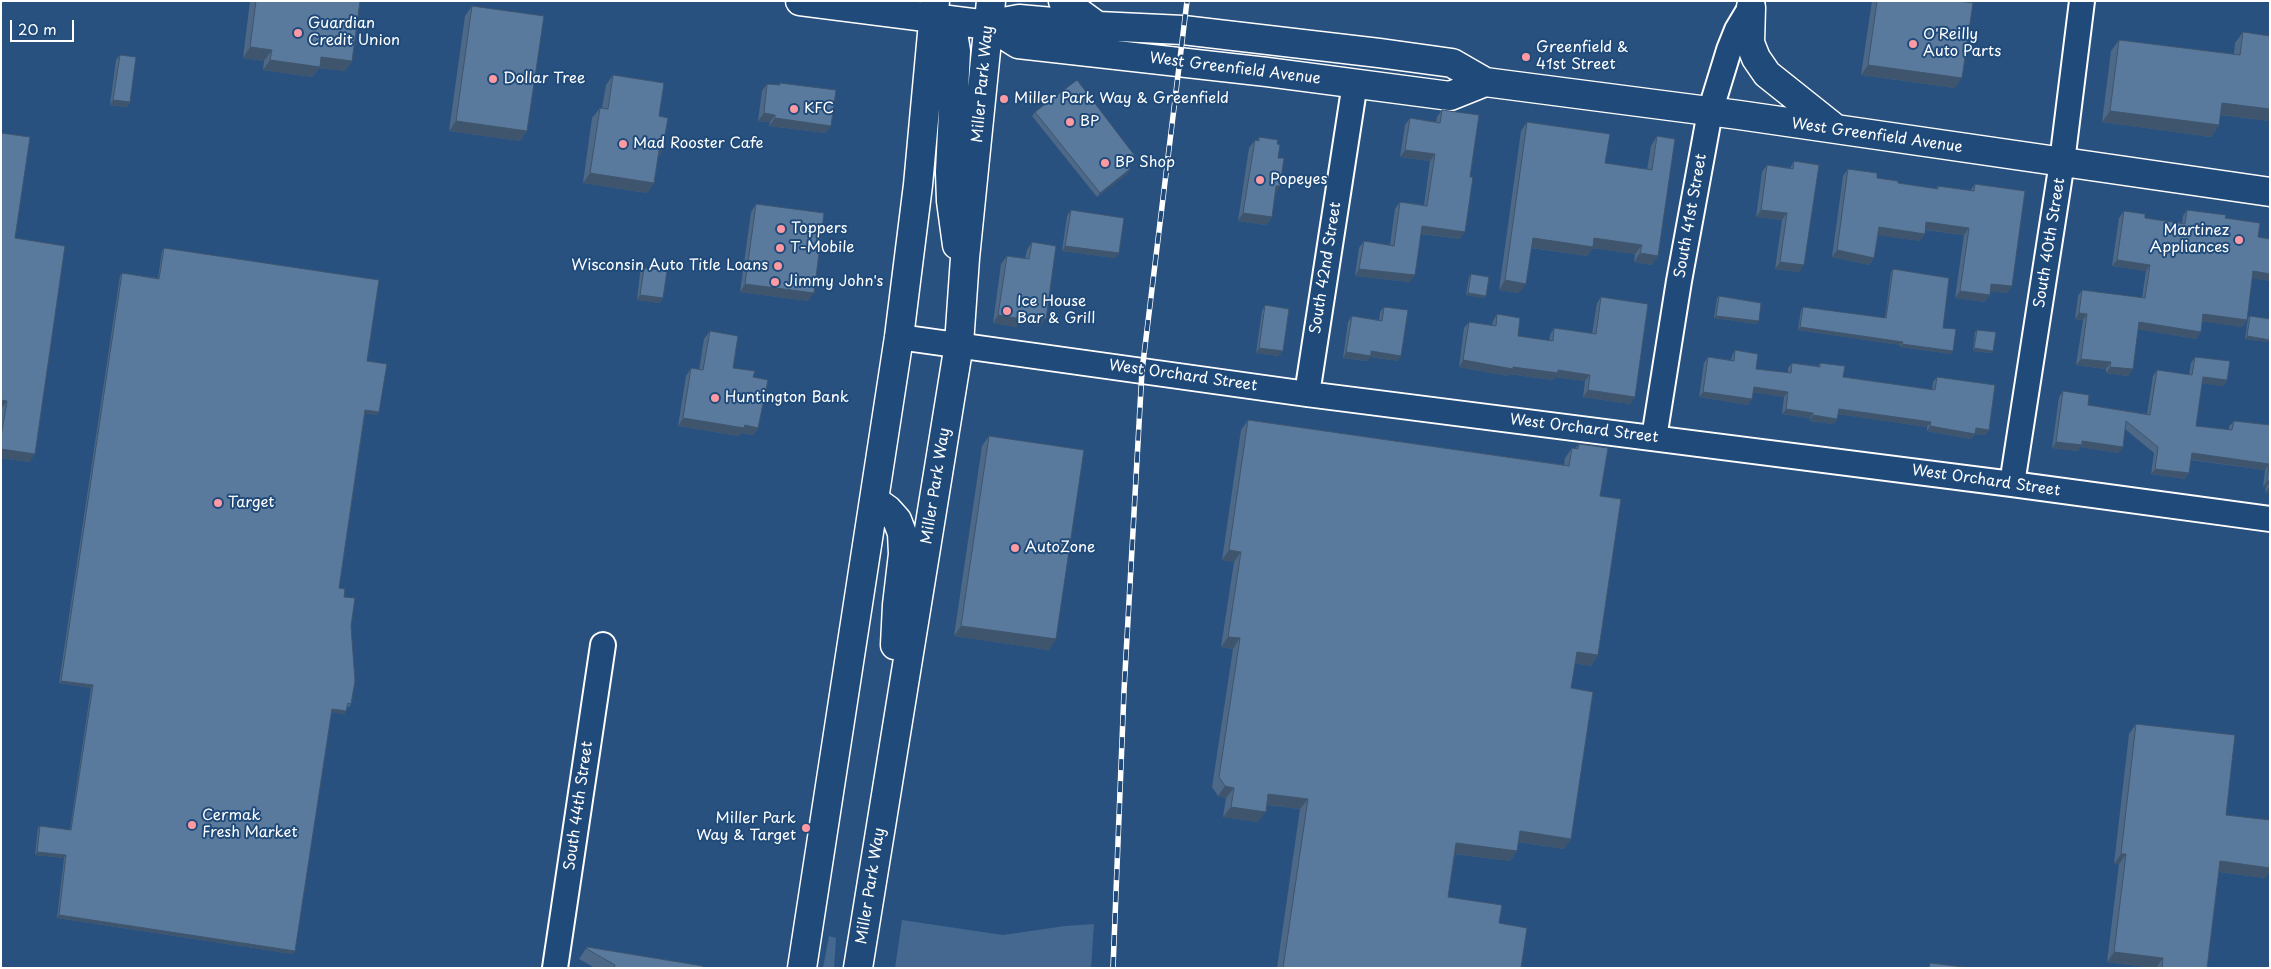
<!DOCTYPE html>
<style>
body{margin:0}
#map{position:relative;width:2271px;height:969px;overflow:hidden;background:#28517f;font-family:"Playpen Sans",sans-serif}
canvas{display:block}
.frame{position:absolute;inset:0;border:2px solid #fff;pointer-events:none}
.scale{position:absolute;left:10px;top:20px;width:64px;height:22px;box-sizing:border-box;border:2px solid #fff;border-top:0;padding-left:6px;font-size:15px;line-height:18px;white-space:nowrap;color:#fff;-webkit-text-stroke:4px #1f4a7a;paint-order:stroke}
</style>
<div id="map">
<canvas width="2271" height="969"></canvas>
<div class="frame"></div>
<div class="scale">20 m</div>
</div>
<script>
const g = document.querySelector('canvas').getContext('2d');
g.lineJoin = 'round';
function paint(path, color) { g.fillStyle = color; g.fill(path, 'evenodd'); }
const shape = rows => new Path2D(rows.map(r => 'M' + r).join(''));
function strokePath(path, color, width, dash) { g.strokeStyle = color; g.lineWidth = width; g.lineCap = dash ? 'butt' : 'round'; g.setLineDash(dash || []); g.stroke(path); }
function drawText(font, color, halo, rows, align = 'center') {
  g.font = font + ' "Playpen Sans",sans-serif'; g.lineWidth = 4; g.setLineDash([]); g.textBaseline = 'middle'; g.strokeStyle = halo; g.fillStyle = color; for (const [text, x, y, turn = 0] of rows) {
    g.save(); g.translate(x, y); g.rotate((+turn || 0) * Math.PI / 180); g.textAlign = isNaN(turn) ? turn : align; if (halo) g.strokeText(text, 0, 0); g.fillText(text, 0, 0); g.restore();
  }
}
paint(shape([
 [902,920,1003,935,1065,926,1094,924,1091,968,895,968],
 [829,936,836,938,834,968,823,968]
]), '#446890');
const street = shape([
 [899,337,1307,394,2012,484,2270,519],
 [1307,394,1355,83],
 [1654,438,1679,281,1710,112,1729,50,1737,30,1752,5],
 [2012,484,2062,162,2082,1],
 [555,968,603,645]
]);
const secondary = shape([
 [800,1,988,25,1019,19,1098,26,1183,30,1379,53,1452,63,1485,82,1739,115,2270,192],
 [1063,1,1096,25],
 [1751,7,1750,43,1756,58,1767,74,1836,129],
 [934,19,949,31,954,39,956,51,950,172,951,201,957,245],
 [988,25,1018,44,1267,72,1450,96,1485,82],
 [874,500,888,510,897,520,902,533,903,554,897,605,895,645],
 [802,968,899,337,918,185,935,1],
 [858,968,959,344,965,258,991,1]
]);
strokePath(street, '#fff', 28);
strokePath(secondary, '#fff', 31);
strokePath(street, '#1f4a7a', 24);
strokePath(secondary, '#1f4a7a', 28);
const rail = shape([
 [1113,968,1124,691,1142,371,1187,1]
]);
strokePath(rail, '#fff', 5.5);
strokePath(rail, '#1f4a7a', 4, [11]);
paint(shape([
 [250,1,360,1,352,61,345,71,319,68,312,77,263,70,264,61,243,58],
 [1872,1,1958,1,1955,88,1861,75],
 [472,6,527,131,520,141,449,131,465,16],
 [2243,32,2270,36,2270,121,2220,115,2219,125,2211,137,2102,122,2111,51,2119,40,2234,54,2235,43],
 [120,55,130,102,126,107,110,105,116,60],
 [613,75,659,116,662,151,658,157,654,183,647,193,583,183,592,118,600,108,602,108,606,85],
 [780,83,826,133,769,126,770,122,758,121,762,91,767,84,779,85],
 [1442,110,1460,239,1421,234,1410,282,1355,276,1359,248,1364,241,1390,245,1395,209,1400,202,1424,205,1430,161,1400,157,1405,125,1410,118,1436,122,1437,117],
 [1035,112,1135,156,1132,160,1126,164,1128,173,1097,197,1032,116],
 [1527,122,1605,163,1647,170,1651,146,1657,136,1652,265,1634,262,1635,254,1593,248,1587,256,1531,248,1519,293,1499,290,1521,131],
 [1,133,15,238,30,462,1,458],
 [1259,137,1272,217,1266,225,1238,221,1249,148,1255,140,1257,141],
 [1794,161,1799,272,1775,269,1782,220,1756,217,1762,172,1767,165,1790,168],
 [1848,169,1877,178,1898,183,1936,189,1938,186,1970,191,1975,184,2007,293,1990,291,1985,302,1955,298,1964,235,1925,230,1925,234,1920,241,1878,235,1874,258,1869,265,1832,257,1843,176],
 [756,204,808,301,740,292,751,212],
 [1071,210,1119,253,1115,258,1062,251,1067,216],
 [2187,210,2225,218,2258,237,2270,239,2270,281,2252,278,2247,320,2242,327,2202,321,2196,339,2138,329,2128,376,2106,373,2106,369,2076,365,2083,320,2075,319,2078,296,2082,290,2142,298,2146,271,2112,266,2119,218,2124,211,2145,218,2182,223,2183,216],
 [1032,242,1040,326,1018,323,1016,327,993,323,1001,264,1007,256,1025,259,1027,250],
 [164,248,367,361,379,412,377,415,365,413,339,588,344,597,351,626,351,704,349,707,347,706,346,711,344,714,331,712,295,951,293,954,57,918,64,858,35,855,38,828,40,826,70,830,91,688,59,683,120,276,122,273,158,278,162,251],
 [644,268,663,298,659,303,637,300,640,273],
 [1893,269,1943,328,1953,351,1951,354,1900,347,1900,345,1798,330,1801,310,1803,307,1885,318,1891,272],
 [1471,274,1486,296,1484,298,1466,295,1469,277],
 [1719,296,1757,324,1714,318,1717,298],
 [1601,297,1635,397,1630,404,1583,397,1585,381,1555,377,1553,380,1509,374,1508,376,1459,367,1464,328,1469,322,1492,325,1493,321,1497,314,1518,336,1549,341,1550,335,1554,328,1592,334,1597,303],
 [1265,305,1279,356,1256,353,1262,311],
 [1384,307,1398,361,1370,357,1367,361,1343,358,1348,322,1352,316,1379,320,1380,312],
 [2250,316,2270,340,2268,342,2245,339,2248,318],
 [1977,330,1992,353,1973,351,1975,332],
 [710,331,733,368,753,377,758,428,753,435,741,433,739,436,678,426,686,376,691,368,699,370,704,339],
 [1735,350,1756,369,1788,373,1788,368,1792,363,1818,366,1820,363,1843,377,1932,390,1933,382,1937,377,1989,430,1985,435,1975,434,1971,439,1927,431,1927,427,1838,414,1837,419,1834,424,1809,421,1810,418,1782,414,1784,397,1753,392,1752,399,1748,405,1699,397,1704,363,1708,357,1731,360,1732,356],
 [2195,357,2227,380,2223,386,2202,383,2196,426,2229,430,2229,426,2234,421,2270,425,2270,493,2265,492,2266,487,2263,487,2265,470,2191,460,2185,479,2151,474,2154,453,2125,429,2119,453,2080,447,2078,451,2052,448,2059,397,2063,391,2088,405,2147,414,2153,376,2157,370,2189,375,2191,363],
 [1248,420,1564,465,1565,458,1572,448,1575,449,1579,444,1600,496,1598,655,1591,666,1575,663,1571,688,1564,849,1518,842,1517,851,1510,861,1455,854,1448,897,1499,923,1521,968,1277,968,1300,809,1267,805,1258,822,1223,817,1226,798,1218,796,1212,787,1233,649,1221,647,1234,562,1222,560,1241,430],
 [989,436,1049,650,954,636,982,446],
 [2136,724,2226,815,2265,878,2219,872,2207,968,2154,968,2107,962,2119,864,2114,864,2129,734],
 [587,947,702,968,595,968,579,959]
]), '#4d6987');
paint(shape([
 [250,47,272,50,264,61,243,58],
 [321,57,352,61,345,71,319,68,312,77,263,70,270,60],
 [1868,65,1962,78,1955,88,1861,75],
 [113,100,130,102,126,107,110,105],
 [2222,103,2270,109,2270,121,2214,114],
 [2110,111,2219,125,2211,137,2102,122],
 [764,113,775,115,770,122,758,121],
 [775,118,831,126,826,133,769,126],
 [456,121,527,131,520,141,449,131],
 [659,150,662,151,655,161],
 [1405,150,1435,154,1430,161,1400,157],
 [1135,156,1132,160,1123,167,1126,163],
 [1130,169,1128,173,1097,197,1100,193],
 [590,173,654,183,647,193,583,183],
 [1276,186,1280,186,1275,194],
 [1761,210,1787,213,1782,220,1756,217],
 [1243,213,1272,217,1266,225,1238,221],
 [1926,222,1969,228,1964,235,1921,229],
 [1422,226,1465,232,1460,239,1417,233],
 [1879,227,1925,234,1920,241,1874,235],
 [1533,238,1594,238,1642,245,1635,254,1593,248,1587,256,1526,247],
 [1065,246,1119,253,1115,258,1062,251],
 [1837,250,1874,258,1869,265,1832,257],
 [1640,253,1658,256,1652,265,1634,262],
 [2117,260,2150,265,2146,271,2112,266],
 [1780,262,1804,265,1799,272,1775,269],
 [1359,269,1415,275,1410,282,1355,276],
 [2253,271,2270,274,2270,281,2249,278],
 [1505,280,1526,284,1519,293,1499,290],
 [745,284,814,293,808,301,740,292],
 [1991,284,2012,286,2007,293,1986,291],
 [1960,291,1990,295,1985,302,1955,298],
 [1468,293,1486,296,1484,298,1466,295],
 [640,295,663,298,659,303,637,300],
 [2079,313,2087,314,2083,320,2075,319],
 [2203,314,2247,320,2242,327,2199,321],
 [998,315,1022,315,1046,319,1040,326,1018,323,1016,327,993,323],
 [1716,316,1759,321,1757,324,1714,318],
 [2139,322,2201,332,2196,339,2135,329],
 [1800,327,1903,342,1900,345,1798,330],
 [2247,336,2270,340,2268,342,2245,339],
 [1902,344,1953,351,1951,354,1900,347],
 [1259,348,1283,351,1279,356,1256,353],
 [1974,348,1993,351,1992,353,1973,351],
 [1371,351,1401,356,1398,361,1370,357,1367,361,1343,358,1346,352],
 [2081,359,2111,362,2106,369,2076,365],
 [1463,360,1558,370,1590,375,1585,381,1555,377,1553,380,1509,374,1508,376,1459,367],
 [2110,367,2133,369,2128,376,2106,373],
 [2203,377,2227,380,2223,386,2198,383],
 [1754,387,1788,392,1784,397,1750,392],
 [1588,390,1635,397,1630,404,1583,397],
 [1703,392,1752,399,1748,405,1699,397],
 [1,400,7,401,1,409],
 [1786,409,1813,413,1810,418,1782,414],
 [1839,409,1931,422,1927,427,1835,414],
 [365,410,379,412,377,415,363,413],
 [1813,415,1837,419,1834,424,1809,421],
 [683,418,745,425,758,428,753,435,741,433,739,436,678,426],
 [1930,426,1976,428,1989,430,1985,435,1975,434,1971,439,1927,431],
 [2082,441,2123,447,2119,453,2080,447,2078,451,2052,448,2056,442],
 [1,449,35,454,30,462,1,458],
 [2192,453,2269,464,2265,470,2188,459],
 [2155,469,2189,473,2185,479,2151,474],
 [2267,481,2270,482,2266,487,2263,487],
 [2270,486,2270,493,2265,492],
 [1229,550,1241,552,1234,562,1222,560],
 [961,626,1056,639,1049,650,954,636],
 [1228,637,1240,638,1233,649,1221,647],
 [1577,652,1598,655,1591,666,1569,662],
 [61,681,93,685,91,688,59,683],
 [332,709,346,711,344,714,330,712],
 [1225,786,1234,788,1226,798,1218,796],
 [1268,794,1308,799,1300,809,1261,804],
 [1231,807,1266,812,1258,822,1223,817],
 [1520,831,1571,839,1564,849,1513,841],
 [1456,843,1517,851,1510,861,1449,853],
 [37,852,66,855,64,858,35,855],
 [2121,854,2126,854,2119,864,2114,864],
 [2220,861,2270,868,2270,872,2265,878,2213,871],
 [59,915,295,951,293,954,57,918],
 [2114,952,2163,958,2156,968,2107,962]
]), '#3f556e');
const building = shape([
 [256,1,360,1,352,61,321,57,320,67,270,60,272,50,250,47,256,1],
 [1877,1,1958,1,1973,3,1962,78,1868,65,1877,1],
 [472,6,544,16,527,131,456,121,472,6],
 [2243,32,2270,36,2270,109,2222,103,2219,125,2110,111,2119,40,2240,55,2243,32],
 [120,55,136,57,130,102,113,100,120,55],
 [613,75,664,83,659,116,668,118,662,151,659,150,654,183,590,173,600,108,608,109,613,75],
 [1077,80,1135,156,1126,163,1130,169,1100,193,1035,112,1077,80],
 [780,83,836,90,831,126,775,118,775,115,764,113,767,84,780,85,780,83],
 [1442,110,1479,115,1470,177,1473,177,1465,232,1422,226,1415,275,1359,269,1364,241,1394,246,1400,202,1427,206,1435,154,1405,150,1410,118,1440,123,1442,110],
 [1527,122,1610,134,1605,163,1652,170,1657,136,1675,139,1658,256,1640,253,1642,245,1594,238,1593,247,1533,238,1526,284,1505,280,1527,122],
 [1,133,30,137,15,238,65,246,35,454,1,449,1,437,7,401,1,400,1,133],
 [1259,137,1278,140,1277,144,1280,145,1278,158,1284,158,1280,186,1276,186,1272,217,1243,213,1255,140,1259,141,1259,137],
 [1794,161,1819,165,1804,265,1780,262,1787,213,1761,210,1767,165,1793,169,1794,161],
 [1848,169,1877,173,1877,178,1898,181,1898,183,1938,189,1938,186,1974,191,1975,184,2025,191,2012,286,1991,284,1990,295,1960,291,1969,228,1926,222,1925,234,1879,227,1874,258,1837,250,1848,169],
 [756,204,824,213,814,293,745,284,756,204],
 [1071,210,1124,218,1119,253,1065,246,1071,210],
 [2187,210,2226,215,2225,218,2260,223,2258,237,2270,239,2270,274,2253,271,2247,320,2203,314,2201,332,2139,322,2133,369,2110,367,2111,362,2081,359,2087,314,2079,313,2082,290,2145,298,2150,265,2117,260,2124,211,2145,214,2145,218,2185,224,2187,210],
 [1032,242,1056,246,1046,319,1022,315,1022,319,998,315,1007,256,1029,259,1032,242],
 [164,248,379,280,367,361,387,364,379,412,365,410,339,588,345,589,344,597,355,598,351,626,355,681,351,704,348,703,346,711,332,709,295,951,59,915,66,855,37,852,40,826,71,830,93,685,61,681,122,273,159,279,164,248],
 [644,268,667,271,663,298,640,295,644,268],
 [1893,269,1949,278,1943,328,1956,329,1953,351,1902,344,1903,342,1800,327,1803,307,1886,318,1893,269],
 [1471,274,1489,277,1486,296,1468,293,1471,274],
 [1719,296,1761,303,1759,321,1716,316,1719,296],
 [1601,297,1648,304,1635,397,1588,390,1590,375,1558,370,1558,373,1513,367,1513,369,1463,360,1469,322,1496,326,1497,314,1520,318,1518,336,1553,341,1554,328,1596,334,1601,297],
 [1265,305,1289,309,1283,351,1259,348,1265,305],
 [1384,307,1408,310,1401,356,1371,351,1371,356,1346,352,1352,316,1382,321,1384,307],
 [2250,316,2270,319,2270,340,2247,336,2250,316],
 [1977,330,1996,332,1993,351,1974,348,1977,330],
 [710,331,738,336,733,368,755,371,753,377,768,380,758,428,745,425,744,428,683,418,691,368,703,370,710,331],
 [1735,350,1758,354,1756,369,1791,373,1792,363,1820,367,1820,363,1845,366,1843,377,1935,390,1937,377,1995,385,1989,430,1976,428,1975,434,1930,426,1931,422,1839,409,1837,419,1813,415,1813,413,1786,409,1788,392,1754,387,1752,399,1703,392,1708,357,1734,361,1735,350],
 [2195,357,2230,361,2227,380,2203,377,2196,426,2232,430,2234,421,2270,425,2270,481,2267,481,2269,464,2192,453,2189,473,2155,469,2158,447,2126,421,2123,447,2082,441,2082,445,2056,442,2063,391,2089,395,2088,405,2150,415,2157,370,2192,375,2195,357],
 [1248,420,1569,466,1572,448,1578,449,1579,444,1608,448,1600,496,1621,499,1598,655,1577,652,1571,688,1593,692,1571,839,1520,831,1517,851,1456,843,1448,897,1502,905,1499,923,1527,928,1521,968,1283,968,1308,799,1268,794,1266,812,1231,807,1234,788,1225,786,1219,777,1240,638,1228,637,1241,552,1229,550,1248,420],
 [989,436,1084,450,1056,639,961,626,989,436],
 [2136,724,2235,735,2226,815,2270,820,2270,868,2220,861,2207,968,2162,968,2163,958,2114,952,2126,854,2121,854,2136,724],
 [587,947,703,966,702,968,614,968,615,965,587,949,587,947],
 [1930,963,1972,968,1929,968,1930,963]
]);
paint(building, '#5a7a9d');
strokePath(building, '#3f556e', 1);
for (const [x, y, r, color] of [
 [298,33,5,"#ff9aa2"],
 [1913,44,5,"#ff9aa2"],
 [1526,57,5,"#ff9aa2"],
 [493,79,5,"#ff9aa2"],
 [1004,99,5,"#ff9aa2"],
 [794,109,5,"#ff9aa2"],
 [1070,122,5,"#ff9aa2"],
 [623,144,5,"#ff9aa2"],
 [1105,163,5,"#ff9aa2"],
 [1260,180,5,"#ff9aa2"],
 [781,229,5,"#ff9aa2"],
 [2239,240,5,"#ff9aa2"],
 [780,248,5,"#ff9aa2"],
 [778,266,5,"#ff9aa2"],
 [775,282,5,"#ff9aa2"],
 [1007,311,5,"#ff9aa2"],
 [715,398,5,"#ff9aa2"],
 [218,503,5,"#ff9aa2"],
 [1015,548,5,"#ff9aa2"],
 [192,825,5,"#ff9aa2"],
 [806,828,5,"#ff9aa2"]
]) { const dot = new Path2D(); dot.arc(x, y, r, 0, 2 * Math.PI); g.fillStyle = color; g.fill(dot); strokePath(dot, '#1f4a7a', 2); }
drawText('15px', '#fff', '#1f4a7a', [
 ["Guardian",308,24],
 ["Credit Union",308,41],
 ["O'Reilly",1923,35],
 ["Auto Parts",1923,52],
 ["Greenfield &",1536,48],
 ["41st Street",1536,65],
 ["Dollar Tree",503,79],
 ["Miller Park Way & Greenfield",1014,99],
 ["KFC",804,109],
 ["BP",1080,122],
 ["Mad Rooster Cafe",633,144],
 ["BP Shop",1115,163],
 ["Popeyes",1270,180],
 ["Toppers",791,229],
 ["Martinez",2229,231,"right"],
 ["Appliances",2229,248,"right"],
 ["T-Mobile",790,248],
 ["Wisconsin Auto Title Loans",768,266,"right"],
 ["Jimmy John's",785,282],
 ["Ice House",1017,302],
 ["Bar & Grill",1017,319],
 ["Huntington Bank",725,398],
 ["Target",228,503],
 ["AutoZone",1025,548],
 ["Cermak",202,816],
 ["Fresh Market",202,833],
 ["Miller Park",796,819,"right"],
 ["Way & Target",796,836,"right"]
], 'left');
drawText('15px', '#fff', '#1f4a7a', [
 ["West Greenfield Avenue",1235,69,7],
 ["Miller Park Way",983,84,-85],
 ["West Greenfield Avenue",1877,136,8],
 ["South 41st Street",1691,216,-80],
 ["South 40th Street",2050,243,-81],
 ["South 42nd Street",1326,268,-81],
 ["West Orchard Street",1183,376,8],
 ["West Orchard Street",1584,429,7],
 ["West Orchard Street",1986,481,8],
 ["Miller Park Way",936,486,-81],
 ["South 44th Street",579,806,-82],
 ["Miller Park Way",871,886,-81]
]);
</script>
